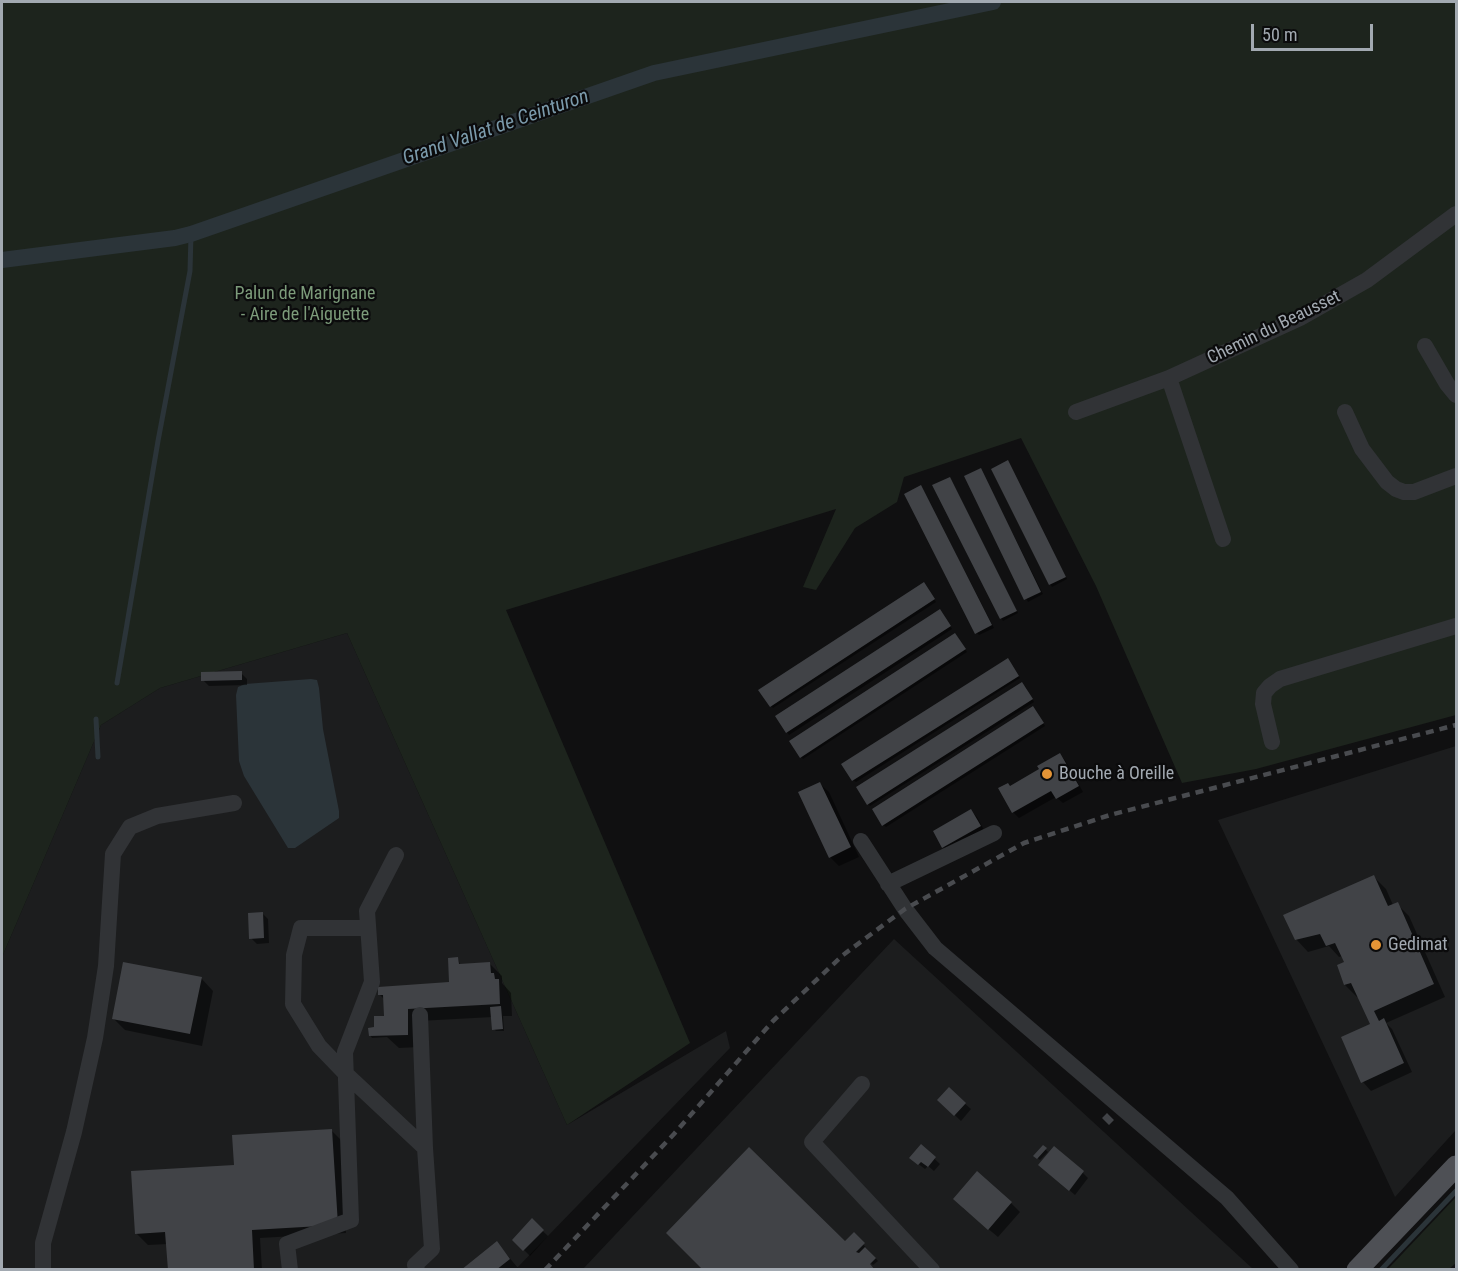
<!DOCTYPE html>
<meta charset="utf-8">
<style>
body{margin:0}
#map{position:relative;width:1458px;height:1271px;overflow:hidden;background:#101011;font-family:"Roboto Condensed",sans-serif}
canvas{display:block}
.frame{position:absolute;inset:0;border:3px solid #a2a9b1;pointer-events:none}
.scale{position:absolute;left:1251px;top:24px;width:122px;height:27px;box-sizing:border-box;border:3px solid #a2a9b1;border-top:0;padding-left:8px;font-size:18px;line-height:21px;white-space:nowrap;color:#a2a9b1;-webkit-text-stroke:4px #0b0b0c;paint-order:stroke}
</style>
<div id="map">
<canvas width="1458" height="1271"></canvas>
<div class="frame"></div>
<div class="scale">50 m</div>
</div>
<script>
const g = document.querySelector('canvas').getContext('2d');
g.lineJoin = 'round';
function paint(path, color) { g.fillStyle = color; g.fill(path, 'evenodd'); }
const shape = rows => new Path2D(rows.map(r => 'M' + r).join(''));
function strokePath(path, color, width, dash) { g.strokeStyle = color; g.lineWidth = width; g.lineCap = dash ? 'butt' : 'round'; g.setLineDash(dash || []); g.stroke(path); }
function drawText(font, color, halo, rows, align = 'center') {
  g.font = font + ' "Roboto Condensed",sans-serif'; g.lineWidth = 4.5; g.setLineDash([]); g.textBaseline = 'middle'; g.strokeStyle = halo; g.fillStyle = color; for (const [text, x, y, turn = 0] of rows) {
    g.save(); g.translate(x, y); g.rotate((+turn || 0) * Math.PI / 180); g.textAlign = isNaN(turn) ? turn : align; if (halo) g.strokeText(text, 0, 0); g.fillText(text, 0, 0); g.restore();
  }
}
paint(shape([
 [347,633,567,1125,726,1031,730,1048,516,1269,2,1270,2,957,101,725,160,688],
 [1456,746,1456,1130,1395,1197,1218,820],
 [894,939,1253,1269,582,1270]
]), '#1c1d1e');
paint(shape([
 [2,2,1456,2,1456,715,1256,769,1182,783,1096,586,1021,438,904,477,897,502,855,528,816,590,803,587,836,509,506,610,690,1043,567,1125,347,633,160,688,101,725,2,957],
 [1456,1197,1456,1263,1449,1269,1388,1269]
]), '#1d241d');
paint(shape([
 [311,679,317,680,319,688,323,729,339,811,339,818,295,848,288,848,244,776,239,761,236,695,238,687,245,684]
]), '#2b3439');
paint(shape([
 [1008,462,1067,579,1052,587,1050,584],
 [981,470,1043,594,1028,602,966,477],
 [952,481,1018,613,1003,621,1001,618],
 [923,490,994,628,979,635,977,633],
 [926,587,936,602,773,708,771,706],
 [942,613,952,629,789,735,787,732],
 [957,637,967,652,803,759,801,757],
 [1010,663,1020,678,856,782,853,780],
 [241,673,247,679,247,685,209,686,203,680],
 [1025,686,1034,702,870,806,868,804],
 [1035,710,1045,726,886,827,883,825],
 [1060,755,1065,760,1083,792,1063,803,1056,797,1019,818,1013,812,1041,770],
 [820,784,829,792,859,857,839,866,830,857],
 [971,811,977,817,985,832,949,853,944,847],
 [1374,877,1386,889,1393,905,1397,904,1409,916,1445,997,1386,1023,1392,1029,1412,1072,1371,1091,1363,1082,1372,1025,1359,996,1357,997,1345,985,1346,962,1343,956,1339,957,1329,946,1308,952,1296,939],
 [262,913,268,919,269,943,257,944,251,938],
 [458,958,460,965,489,963,502,976,502,983,511,993,512,1016,503,1016,504,1031,496,1031,494,1029,493,1017,419,1021,420,1047,399,1048,387,1037,372,1038,370,1035,385,1017,384,999,380,995,451,984],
 [201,978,213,991,202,1046,125,1030,113,1018],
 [949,1090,971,1109,961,1121,939,1100],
 [331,1130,343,1142,346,1233,260,1238,262,1270,169,1270,168,1244,148,1245,136,1233,235,1166],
 [921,1146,940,1164,934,1171,928,1166,925,1169,917,1163],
 [1043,1147,1048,1152,1040,1160,1035,1156],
 [1046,1170,1083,1173,1088,1178,1075,1195],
 [1011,1203,1020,1212,998,1237,963,1208],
 [532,1221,548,1236,530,1256,514,1240],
 [854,1234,878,1261,873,1265,860,1252,872,1270,845,1243],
 [497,1243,518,1268,463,1270]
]), '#0007');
strokePath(shape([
 [117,683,158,441,190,271,191,234],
 [96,719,98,757],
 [1381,1270,1456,1191]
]), '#2b3439', 5);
strokePath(shape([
 [2,260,175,238,191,234,654,73,993,2]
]), '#2b3439', 16);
paint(shape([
 [1008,460,1066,577,1049,585,991,469],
 [981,468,1041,592,1024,600,964,476],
 [950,477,1017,611,1000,619,932,485],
 [921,485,992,625,975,634,904,494],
 [924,582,935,599,770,707,758,690],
 [940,609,951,626,786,733,775,716],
 [955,633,966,649,800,758,789,741],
 [1008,658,1019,676,852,781,841,764],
 [242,671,242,680,201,681,201,672],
 [1022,682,1033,699,867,805,856,787],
 [1033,706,1044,723,882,826,872,809],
 [1060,753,1079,786,1056,799,1051,791,1012,813,998,788,1008,783,1010,786,1039,769,1037,766],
 [820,782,851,847,829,858,798,792],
 [971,809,981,826,942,848,933,831],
 [1374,875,1388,906,1398,902,1434,984,1374,1011,1379,1021,1384,1018,1404,1063,1361,1083,1341,1037,1370,1024,1351,983,1344,985,1337,965,1344,962,1335,943,1326,946,1320,934,1295,940,1283,915],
 [263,912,264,938,249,939,248,913],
 [458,957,459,964,490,962,491,973,494,973,495,979,499,979,500,1004,408,1009,408,1035,369,1036,368,1028,374,1027,374,1016,384,1016,383,995,378,995,378,987,449,982,448,958],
 [123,962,202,977,190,1034,112,1019],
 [501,1006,503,1029,492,1030,490,1007],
 [949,1087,966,1103,954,1116,937,1100],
 [1107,1113,1114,1120,1109,1125,1102,1118],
 [332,1129,338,1225,252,1230,254,1270,168,1270,165,1232,135,1234,131,1171,234,1165,232,1135],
 [921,1144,936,1157,928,1167,921,1162,918,1165,909,1158],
 [1043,1145,1047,1148,1037,1159,1033,1156],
 [1054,1146,1084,1171,1069,1191,1038,1165],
 [749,1147,845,1241,854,1232,865,1243,856,1252,859,1253,865,1247,876,1258,870,1264,875,1270,703,1270,666,1233],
 [977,1171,1012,1202,988,1230,953,1199],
 [532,1218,544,1230,523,1251,512,1240],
 [497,1241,510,1259,496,1270,461,1270]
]), '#414347');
strokePath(shape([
 [1425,346,1447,384,1456,395],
 [1169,378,1223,539],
 [1076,412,1169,378,1300,318,1367,280,1456,214],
 [1345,412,1362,449,1387,482,1396,489,1404,492,1414,492,1456,476],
 [1272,742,1263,704,1264,693,1270,686,1280,679,1456,626],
 [861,841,905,909,935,948,1227,1198,1291,1270],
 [888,884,994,833],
 [368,928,301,928,294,955,293,1004,319,1046,346,1074,425,1148,432,1249,415,1265,417,1270],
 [420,1015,425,1148],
 [862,1084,812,1142,932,1270],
 [43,1270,43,1243,74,1132,95,1038,106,966,113,854,130,827,157,816,234,803],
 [290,1270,287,1244,351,1220,345,1052,372,982,367,911,396,855]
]), '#313336', 16);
strokePath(shape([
 [1357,1270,1456,1166]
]), '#4e5055', 21);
strokePath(shape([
 [545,1270,674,1134,773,1021,843,955,905,909,1024,843,1110,815,1456,725]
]), '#494b4f', 4.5, [8, 6]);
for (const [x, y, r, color] of [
 [1047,774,6,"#e49436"],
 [1376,945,6,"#e49436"]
]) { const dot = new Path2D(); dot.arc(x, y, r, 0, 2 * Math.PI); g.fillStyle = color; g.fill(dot); strokePath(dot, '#0b0b0c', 2); }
drawText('18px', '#7c9b7a', '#0b0b0c', [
 ["Palun de Marignane",305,294],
 ["- Aire de l'Aiguette",305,315]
]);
drawText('18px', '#a2a9b1', '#0b0b0c', [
 ["Chemin du Beausset",1274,328,-26]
]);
drawText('18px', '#a2a9b1', '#0b0b0c', [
 ["Bouche à Oreille",1059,774],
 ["Gedimat",1388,945]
], 'left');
drawText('italic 20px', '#7b9aab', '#0b0b0c', [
 ["Grand Vallat de Ceinturon",496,128,-19]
]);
</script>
